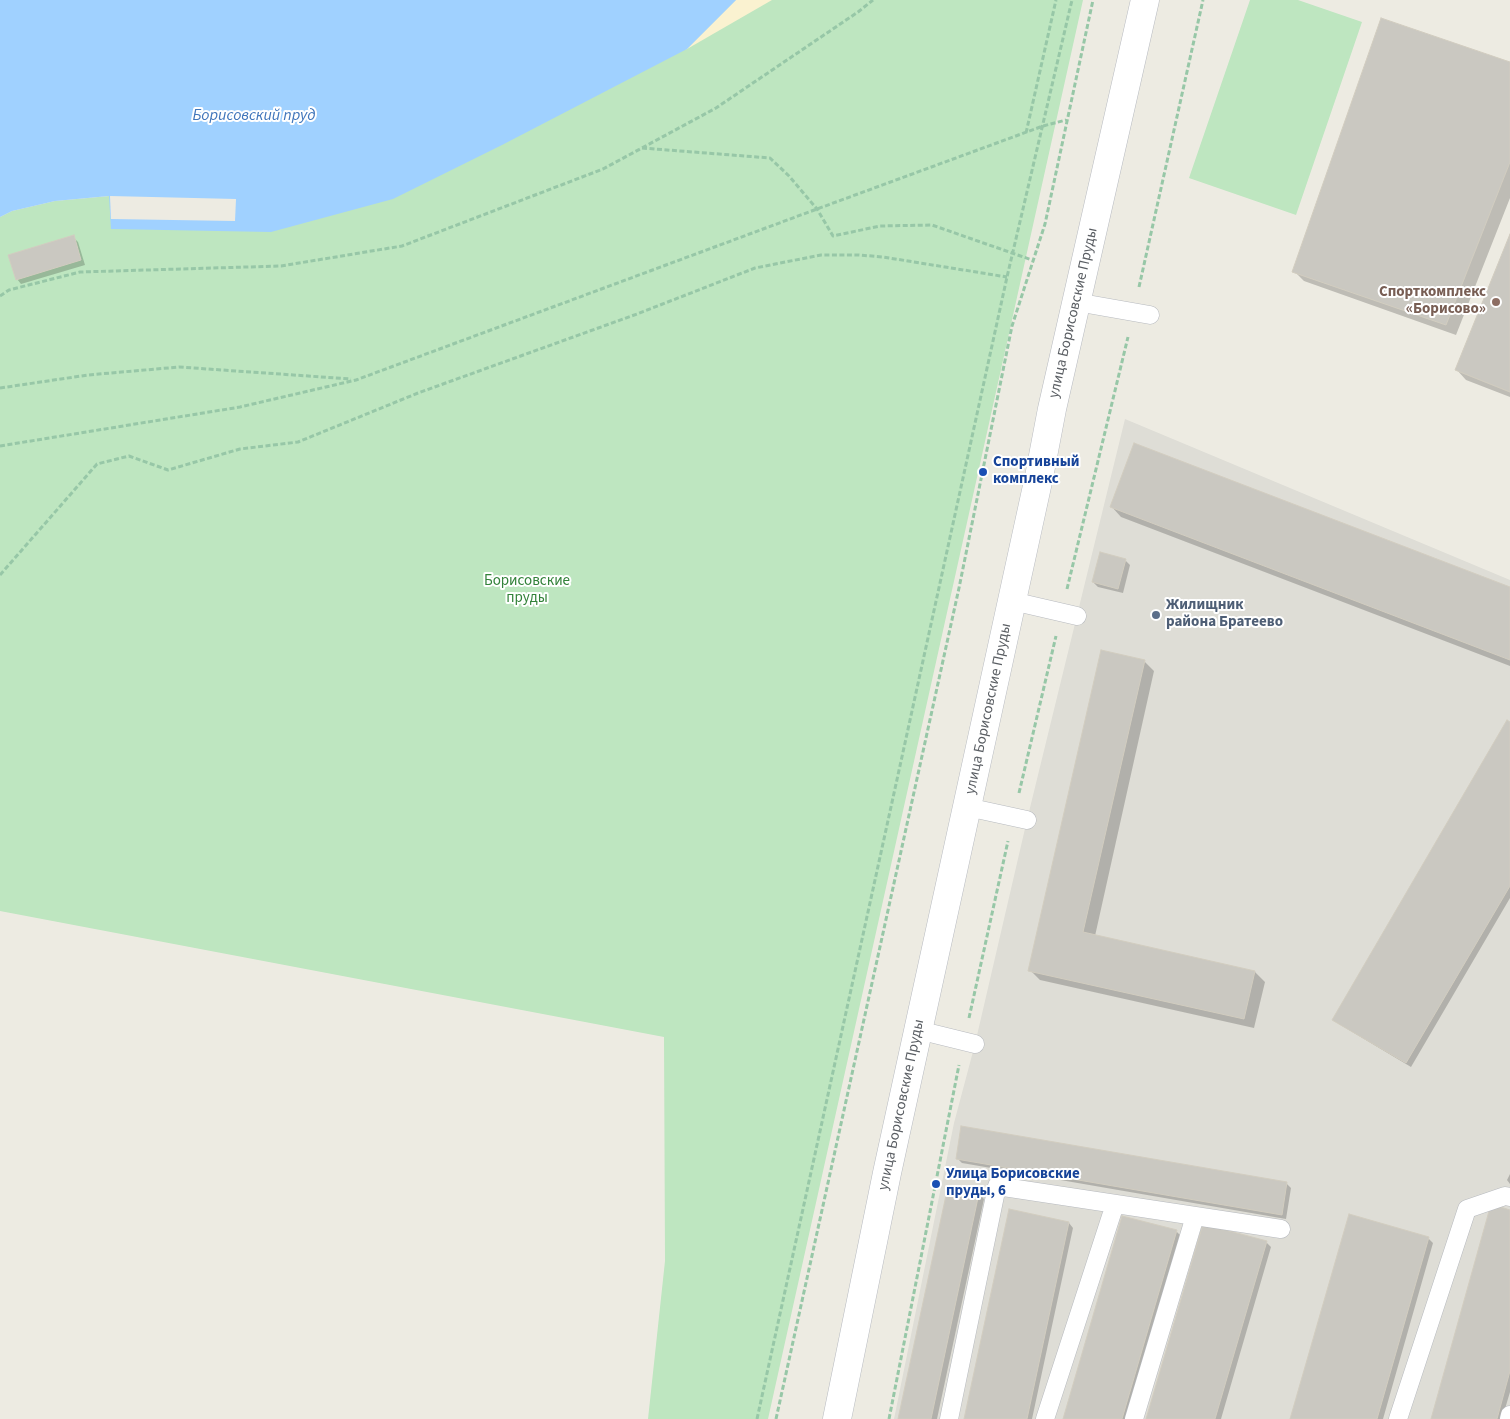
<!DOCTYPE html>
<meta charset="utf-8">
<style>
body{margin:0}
canvas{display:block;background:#edebe2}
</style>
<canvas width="1510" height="1419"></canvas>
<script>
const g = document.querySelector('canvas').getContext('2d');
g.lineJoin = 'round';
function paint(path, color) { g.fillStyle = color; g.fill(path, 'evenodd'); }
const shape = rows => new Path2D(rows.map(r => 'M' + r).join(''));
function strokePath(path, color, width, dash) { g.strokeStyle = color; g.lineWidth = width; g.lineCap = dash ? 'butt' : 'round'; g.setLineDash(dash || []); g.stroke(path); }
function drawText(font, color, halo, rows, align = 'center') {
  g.font = font + ' "Source Sans 3",sans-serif'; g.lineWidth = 4; g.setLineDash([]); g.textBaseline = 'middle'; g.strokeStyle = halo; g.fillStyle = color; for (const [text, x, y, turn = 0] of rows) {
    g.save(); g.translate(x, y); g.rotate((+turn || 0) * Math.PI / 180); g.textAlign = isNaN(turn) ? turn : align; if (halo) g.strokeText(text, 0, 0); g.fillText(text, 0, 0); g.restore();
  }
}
paint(shape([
 [1125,419,1510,580,1510,1419,894,1419,954,1123,975,1044,1027,820]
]), '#deddd6');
paint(shape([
 [736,0,1083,0,768,1419,648,1419,665,1261,664,1037,0,911,0,217,12,211,55,201,110,196,111,219,687,49],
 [1250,0,1298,0,1362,22,1296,215,1189,178]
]), '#bee6c0');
paint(shape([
 [736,0,772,0,687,49]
]), '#faf2d0');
paint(shape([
 [0,0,736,0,687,49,502,145,393,199,271,232,111,229,109,196,55,201,12,211,0,217]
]), '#a0d1ff');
paint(shape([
 [110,196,236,199,235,221,111,219]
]), '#edebe2');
paint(shape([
 [1510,64,1510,198,1456,335,1304,281,1294,271],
 [73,237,78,242,85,265,21,284,17,279],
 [1510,237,1510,397,1466,380,1456,369],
 [1111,506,1510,588,1510,666,1121,517],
 [1125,560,1130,565,1123,593,1098,587,1093,582],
 [1144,661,1154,671,1095,936,1255,972,1265,982,1254,1028,1040,980,1030,970],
 [1510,723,1510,898,1411,1067,1339,1024,1334,1020],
 [957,1158,1286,1183,1291,1188,1286,1219,962,1163],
 [1510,1174,1510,1184,1507,1180],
 [948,1188,979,1194,984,1199,937,1419,899,1419],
 [1510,1211,1510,1392,1502,1419,1432,1419],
 [1069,1223,1073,1228,1032,1419,965,1419],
 [1176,1231,1181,1236,1128,1419,1064,1419],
 [1428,1238,1433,1243,1383,1419,1292,1419],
 [1266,1242,1271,1247,1221,1419,1147,1419]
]), '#0003');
const building = shape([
 [1381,18,1510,62,1510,162,1446,325,1292,272,1381,18],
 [1510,234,1510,392,1455,370,1510,234],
 [74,235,81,260,16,280,8,255,74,235],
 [1134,443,1510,587,1510,660,1110,507,1134,443],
 [1100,552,1126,559,1118,589,1092,582,1100,552],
 [1101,650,1145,660,1083,932,1255,971,1244,1019,1028,971,1101,650],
 [1507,720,1510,722,1510,886,1406,1063,1332,1020,1507,720],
 [961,1126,1287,1182,1282,1215,956,1159,961,1126],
 [948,1186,979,1193,931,1419,898,1419,948,1186],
 [1491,1204,1510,1210,1510,1371,1497,1419,1431,1419,1491,1204],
 [1009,1209,1069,1222,1027,1419,964,1419,1009,1209],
 [1349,1214,1429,1237,1377,1419,1290,1419,1349,1214],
 [1122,1216,1177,1230,1122,1419,1063,1419,1122,1216],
 [1203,1224,1267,1241,1215,1419,1146,1419,1203,1224]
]);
paint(building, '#cac8c1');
strokePath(building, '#d2cdc0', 1);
const lane = shape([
 [1076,302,1150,315],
 [1012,601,1077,616],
 [967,807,1027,820],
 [918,1030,975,1044],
 [949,1419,997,1186,1281,1229],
 [1045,1419,1115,1204],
 [1134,1419,1195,1216],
 [1398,1419,1467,1209,1505,1196,1510,1197],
 [1509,1419,1510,1415]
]);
const secondary = shape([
 [837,1419,887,1173,1039,477,1052,409,1145,0]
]);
strokePath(lane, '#b7babf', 19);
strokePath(secondary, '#b8bbc1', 29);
strokePath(shape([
 [1026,133,1056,0],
 [642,148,770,158,789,176,817,209,833,236,880,226,932,225,1032,260],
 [1139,287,1203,0],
 [0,296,9,290,80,272,281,266,402,246,603,169,716,108,858,12,873,0],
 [0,388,88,375,179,367,351,379],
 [0,446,240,407,356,380,817,209,1043,126,1066,120],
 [0,575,97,464,129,456,168,470,240,449,298,442,418,393,637,314,755,268,821,255,859,255,883,257,1007,277],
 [1067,589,1128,337],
 [1019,793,1056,636],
 [969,1018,1008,841],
 [757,1419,1007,277,1072,0],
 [776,1419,959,588,1012,326,1045,224,1093,0],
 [889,1419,959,1065]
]), '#97c7a7', 3, [5, 2.5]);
strokePath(lane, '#fff', 18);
strokePath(secondary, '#fff', 28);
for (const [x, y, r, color] of [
 [1496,302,5,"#8d6e63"],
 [983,472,5,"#1a4fb4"],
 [1156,615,5,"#5c6f8a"],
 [936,1184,5,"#1a4fb4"]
]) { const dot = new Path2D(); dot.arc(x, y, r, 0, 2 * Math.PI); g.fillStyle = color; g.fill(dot); strokePath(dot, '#fff', 2); }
drawText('bold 15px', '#785e54', '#fff', [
 ["Спорткомплекс",1486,293],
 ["«Борисово»",1486,310]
], 'right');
drawText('15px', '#5a5e63', '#fff', [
 ["улица Борисовские Пруды",1074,313,-77],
 ["улица Борисовские Пруды",989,709,-78],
 ["улица Борисовские Пруды",902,1105,-78]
]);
drawText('bold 15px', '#164399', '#fff', [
 ["Спортивный",993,463],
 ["комплекс",993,480],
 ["Улица Борисовские",946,1175],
 ["пруды, 6",946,1192]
], 'left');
drawText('15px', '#33823a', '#fff', [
 ["Борисовские",527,582],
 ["пруды",527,599]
]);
drawText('bold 15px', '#4e5e75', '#fff', [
 ["Жилищник",1166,606],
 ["района Братеево",1166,623]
], 'left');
drawText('italic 16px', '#4076bb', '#fff', [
 ["Борисовский пруд",254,116]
]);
</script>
